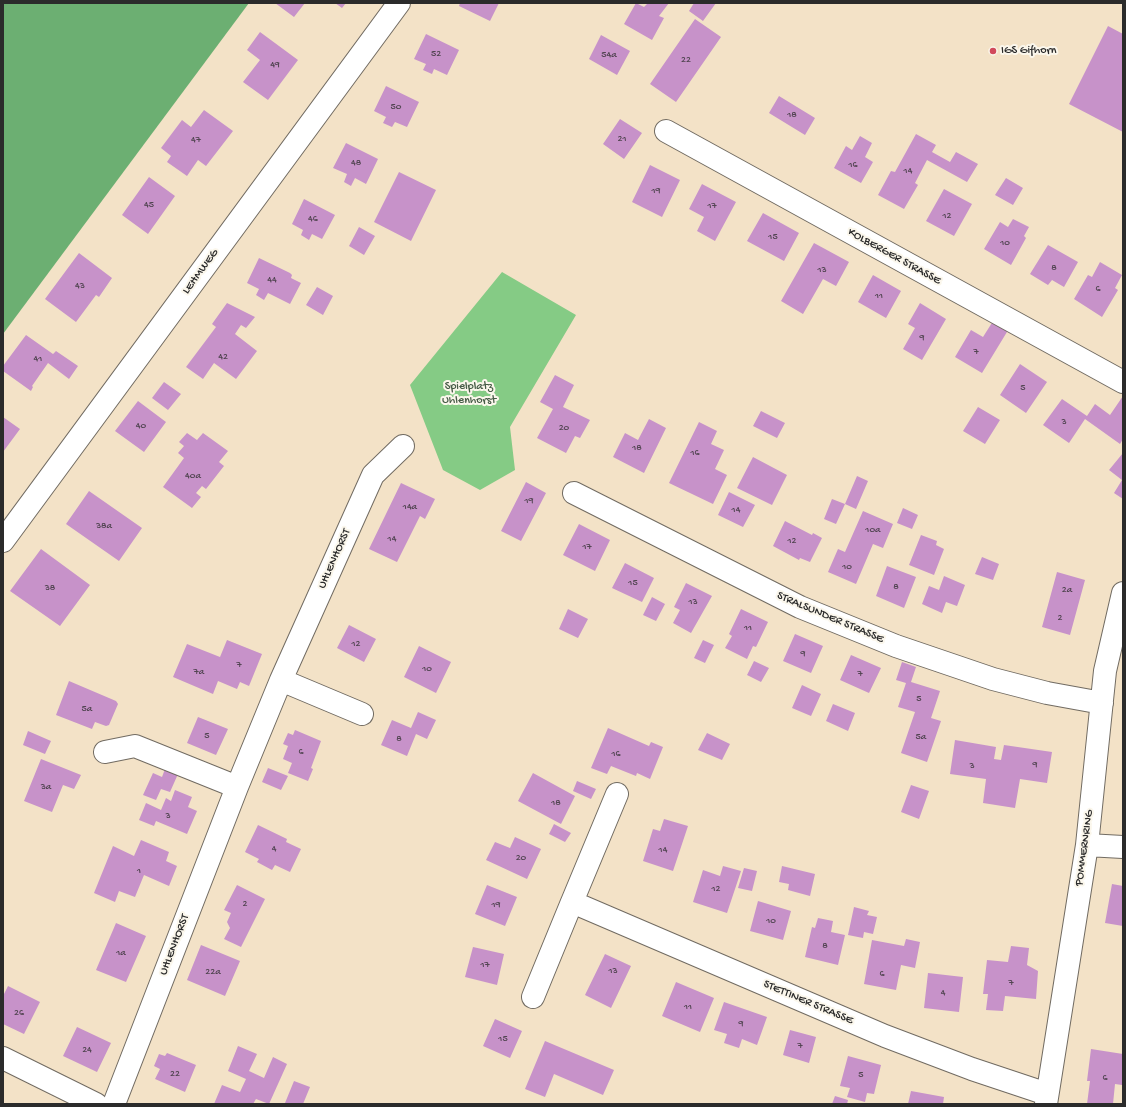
<!DOCTYPE html>
<style>
body{margin:0}
#map{position:relative;width:1126px;height:1107px;overflow:hidden;background:#f3e2c7;font-family:"Gochi Hand",sans-serif}
canvas{display:block}
.frame{position:absolute;inset:0;border:4px solid #2b2b2b;pointer-events:none}
</style>
<div id="map">
<canvas width="1126" height="1107"></canvas>
<div class="frame"></div>
</div>
<script>
const g = document.querySelector('canvas').getContext('2d');
g.lineJoin = 'round';
function paint(path, color) { g.fillStyle = color; g.fill(path, 'evenodd'); }
const shape = rows => new Path2D(rows.map(r => 'M' + r).join(''));
function strokePath(path, color, width, dash) { g.strokeStyle = color; g.lineWidth = width; g.lineCap = dash ? 'butt' : 'round'; g.setLineDash(dash || []); g.stroke(path); }
function drawText(font, color, halo, rows, align = 'center') {
  g.font = font + ' "Gochi Hand",sans-serif'; g.lineWidth = 4; g.setLineDash([]); g.textBaseline = 'middle'; g.strokeStyle = halo; g.fillStyle = color; for (const [text, x, y, turn = 0] of rows) {
    g.save(); g.translate(x, y); g.rotate((+turn || 0) * Math.PI / 180); g.textAlign = isNaN(turn) ? turn : align; if (halo) g.strokeText(text, 0, 0); g.fillText(text, 0, 0); g.restore();
  }
}
paint(shape([
 [502,272,576,315,510,427,515,470,480,490,443,470,410,385]
]), '#85cb85');
paint(shape([
 [3,3,249,3,3,334]
]), '#6caf72');
paint(shape([
 [275,3,305,3,294,17],
 [335,3,346,3,342,8],
 [460,3,499,3,490,21,459,6],
 [636,3,644,7,648,3,669,3,659,16,664,18,652,40,624,24],
 [694,3,716,3,703,21,689,11],
 [695,19,721,37,676,102,650,84],
 [1108,26,1123,34,1123,132,1069,104],
 [260,32,298,60,268,100,243,82,260,60,247,50],
 [426,34,459,50,447,75,434,69,432,74,423,70,426,64,414,59],
 [601,35,630,51,617,75,589,59],
 [386,86,419,102,407,127,395,122,392,127,383,123,386,117,374,111],
 [779,96,815,118,805,135,769,113],
 [204,110,233,131,206,166,198,160,187,176,167,162,171,156,161,148,182,120,191,127],
 [620,119,642,133,624,159,603,144],
 [916,134,936,145,932,152,950,162,956,152,978,164,967,182,927,160,915,183,918,185,904,209,878,195,891,171,895,172],
 [860,136,872,143,865,157,873,162,861,183,834,168,846,146,852,150],
 [346,143,378,159,366,184,355,178,351,186,344,182,347,174,333,168],
 [650,165,680,180,662,217,632,202],
 [399,172,436,190,411,241,374,222],
 [149,177,175,196,148,234,122,215],
 [1006,178,1023,188,1013,205,995,195],
 [702,184,736,202,715,241,697,231,704,217,689,209],
 [944,189,972,204,954,236,926,221],
 [304,199,335,215,322,239,312,234,309,240,301,235,303,230,292,224],
 [763,213,799,233,784,261,747,241],
 [1013,219,1029,227,1024,236,1026,238,1011,265,984,249,1000,222,1008,227],
 [359,227,375,236,364,255,349,246],
 [814,243,849,262,836,286,823,279,803,314,781,301],
 [1048,245,1078,262,1064,287,1052,280,1048,285,1030,274],
 [79,253,112,278,99,297,96,295,76,322,45,299],
 [259,258,290,273,292,275,291,278,301,283,290,304,268,293,264,300,256,295,259,289,247,283],
 [1100,262,1122,275,1115,288,1118,290,1102,317,1074,299,1088,275,1092,277],
 [873,275,901,291,886,318,858,302],
 [317,287,333,296,323,315,306,305],
 [227,303,255,317,246,328,241,325,235,334,257,351,236,379,214,363,203,379,186,367,216,327,212,324],
 [920,303,946,319,922,360,903,349,915,328,908,324],
 [995,318,1010,327,982,373,955,357,971,330,983,337],
 [26,335,53,354,56,351,78,366,69,379,48,363,32,386,33,387,31,391,3,371,3,366],
 [1020,364,1047,382,1026,413,1000,395],
 [555,375,574,385,563,407,590,420,580,438,575,436,566,453,537,438,553,409,540,402],
 [164,382,181,394,168,410,152,398],
 [1123,396,1123,439,1120,444,1085,419,1069,443,1043,425,1062,399,1087,416,1095,404,1110,415],
 [138,401,166,422,144,452,115,431],
 [978,407,1000,420,985,444,963,431],
 [761,411,785,423,777,438,753,426],
 [3,417,20,429,3,452],
 [649,419,666,428,644,473,613,457,625,433,638,440],
 [699,422,717,431,711,444,724,450,715,469,727,475,713,504,669,483],
 [187,433,197,440,203,433,228,451,219,462,224,466,206,489,202,486,196,493,201,497,192,508,163,487,184,458,178,453,184,446,179,442],
 [1123,453,1123,499,1114,493,1122,480,1109,470],
 [753,457,787,475,772,505,737,488],
 [857,476,868,481,856,509,845,504],
 [526,482,546,493,521,541,501,531],
 [401,483,435,499,425,519,420,516,397,562,369,549],
 [89,491,142,528,119,561,66,524],
 [729,492,755,505,743,527,718,515],
 [832,499,845,504,836,524,824,519],
 [903,508,918,515,912,529,897,523],
 [863,511,893,524,883,548,873,544,856,584,828,572,838,549,845,552],
 [785,521,812,535,813,533,822,538,810,562,800,558,799,560,773,546],
 [579,524,610,540,595,571,563,555],
 [921,535,937,541,936,545,944,549,934,575,909,565],
 [41,549,90,585,60,626,10,591],
 [982,557,999,564,993,580,975,574],
 [625,563,654,578,642,602,612,588],
 [887,566,916,577,904,608,876,596],
 [1057,572,1085,580,1070,635,1042,627],
 [944,576,965,585,957,606,946,602,942,613,922,604,929,586,939,590],
 [686,583,712,596,691,633,673,623,680,610,674,607],
 [652,597,665,604,656,621,643,615],
 [568,609,588,619,578,638,559,629],
 [741,609,768,622,756,647,753,646,747,659,725,648,732,636,729,634],
 [349,625,376,639,364,662,337,648],
 [795,634,823,646,811,673,783,661],
 [227,640,262,654,249,686,240,682,237,689,218,681,213,694,173,677,187,644,220,657],
 [703,640,714,645,705,663,694,658],
 [419,646,451,662,436,693,404,677],
 [851,655,881,668,869,693,840,680],
 [754,661,769,668,761,682,747,675],
 [902,662,916,667,911,682,940,691,931,718,941,721,927,762,901,753,915,712,898,707,906,683,896,680],
 [69,681,116,701,118,704,109,725,106,726,95,722,92,729,56,715],
 [802,685,821,694,811,716,792,708],
 [833,704,855,713,848,731,826,721],
 [418,712,436,720,427,739,416,734,407,756,381,745,392,720,411,728],
 [198,717,228,729,216,755,187,743],
 [608,728,649,746,651,742,663,747,650,779,637,773,636,776,611,766,607,774,591,768],
 [295,730,321,741,311,768,313,769,308,781,288,773,292,763,283,759,288,746,283,744,288,733,293,735],
 [28,731,51,741,45,754,23,745],
 [707,733,730,744,722,760,698,750],
 [955,740,996,747,994,759,1001,760,1004,745,1052,752,1047,783,1020,779,1015,808,983,803,986,779,950,774],
 [41,759,81,775,74,789,63,785,52,812,24,801],
 [268,768,288,776,281,790,262,782],
 [165,769,178,774,170,792,161,789,156,800,143,795,153,773,162,777],
 [533,773,575,796,561,824,518,801],
 [577,781,596,789,591,799,573,791],
 [911,785,929,791,919,819,901,812],
 [175,790,192,797,188,807,197,811,187,834,156,821,154,826,139,820,146,803,161,810,166,798,171,801],
 [664,819,688,826,673,871,643,861,653,829,660,831],
 [554,824,571,833,565,842,549,834],
 [258,825,287,839,286,842,301,849,290,872,275,865,272,870,257,862,259,859,245,852],
 [515,837,541,849,527,879,486,860,495,842,510,848],
 [141,840,169,852,166,861,177,866,169,886,144,875,135,897,119,891,115,902,94,893,113,846,134,856],
 [723,866,741,871,727,913,693,902,703,870,720,876],
 [782,866,815,874,810,896,788,890,789,884,779,882],
 [744,868,757,871,752,891,738,888],
 [1112,884,1123,886,1123,926,1105,923],
 [237,885,265,899,241,947,224,939,230,928,227,922,231,913,224,910],
 [487,885,517,897,505,926,475,914],
 [758,901,791,911,783,940,750,931],
 [854,907,869,911,867,915,877,917,873,934,864,932,863,938,848,935],
 [818,918,833,921,831,932,845,935,838,965,805,957,812,927,815,928],
 [116,923,146,936,126,982,96,970],
 [906,939,920,942,915,968,901,965,896,990,864,984,872,940,904,946],
 [201,945,240,961,225,996,187,980],
 [1011,946,1029,948,1027,965,1038,971,1036,999,1005,996,1003,1011,986,1010,988,994,983,994,987,960,1008,962],
 [473,947,504,954,497,985,465,977],
 [605,954,631,966,611,1008,585,995],
 [928,973,963,977,959,1012,924,1008],
 [676,982,714,998,700,1032,662,1016],
 [8,986,40,1002,24,1034,3,1024,3,996],
 [724,1002,767,1017,757,1045,742,1039,739,1048,724,1043,727,1034,714,1030],
 [495,1019,522,1031,510,1058,483,1046],
 [77,1027,111,1043,97,1072,63,1056],
 [790,1030,816,1037,809,1063,783,1055],
 [545,1041,614,1070,603,1095,554,1074,545,1097,525,1089],
 [238,1046,257,1054,249,1071,264,1078,273,1057,287,1064,269,1104,256,1099,253,1104,214,1104,222,1085,240,1092,246,1079,228,1071],
 [1091,1049,1123,1054,1122,1085,1115,1084,1113,1104,1087,1104,1090,1081,1087,1081],
 [167,1053,196,1065,185,1092,155,1079,160,1069,154,1066,159,1054,165,1056],
 [848,1056,881,1065,874,1094,867,1093,865,1102,847,1097,850,1088,840,1086],
 [294,1081,310,1087,303,1104,285,1103],
 [911,1091,944,1097,943,1104,908,1104],
 [835,1096,848,1100,847,1104,832,1104]
]), '#c792c9');
const minor = shape([
 [666,131,1123,382],
 [574,493,800,607,896,646,993,679,1047,693,1102,703],
 [3,541,399,3],
 [281,680,362,714],
 [105,752,135,746,237,787],
 [617,794,572,902,885,1036,972,1069,1047,1094],
 [1087,845,1123,847],
 [533,997,572,902],
 [3,1058,96,1104],
 [114,1104,237,787,281,680,373,475,403,446],
 [1046,1104,1087,845,1105,671,1123,593]
]);
strokePath(minor, '#716b62', 24);
strokePath(minor, '#fff', 22);
for (const [x, y, r, color] of [
 [993,51,4,"#d1495b"]
]) { const dot = new Path2D(); dot.arc(x, y, r, 0, 2 * Math.PI); g.fillStyle = color; g.fill(dot); strokePath(dot, '#fbf7ec', 1.5); }
drawText('10px', '#524552', null, [
 ["52",436,54],
 ["54a",609,55],
 ["22",686,60],
 ["49",275,65],
 ["50",396,107],
 ["18",792,115],
 ["21",622,139],
 ["47",196,140],
 ["48",356,163],
 ["16",853,165],
 ["14",908,171],
 ["19",656,191],
 ["45",149,205],
 ["17",712,206],
 ["12",947,216],
 ["46",313,219],
 ["15",773,237],
 ["10",1005,243],
 ["8",1054,268],
 ["13",822,270],
 ["44",272,280],
 ["43",80,286],
 ["6",1098,289],
 ["11",879,296],
 ["9",922,338],
 ["7",976,352],
 ["42",223,357],
 ["41",38,359],
 ["5",1023,388],
 ["3",1064,422],
 ["40",141,426],
 ["20",564,428],
 ["18",637,448],
 ["16",695,453],
 ["40a",193,476],
 ["19",529,501],
 ["14a",410,507],
 ["14",736,510],
 ["38a",104,526],
 ["10a",873,530],
 ["14",392,539],
 ["12",792,541],
 ["17",587,547],
 ["10",847,567],
 ["15",633,583],
 ["8",896,587],
 ["38",50,588],
 ["2a",1067,590],
 ["13",693,602],
 ["2",1060,618],
 ["11",748,628],
 ["12",356,644],
 ["9",803,654],
 ["7",239,665],
 ["10",427,669],
 ["7a",199,672],
 ["7",860,674],
 ["5",919,699],
 ["5a",87,709],
 ["5",207,736],
 ["5a",921,737],
 ["8",399,739],
 ["6",301,752],
 ["16",616,754],
 ["9",1035,765],
 ["3",972,766],
 ["3a",46,787],
 ["18",556,803],
 ["3",168,816],
 ["4",274,849],
 ["14",663,850],
 ["20",521,858],
 ["1",139,871],
 ["12",716,889],
 ["2",245,904],
 ["19",496,905],
 ["10",771,921],
 ["8",825,946],
 ["1a",121,953],
 ["17",485,965],
 ["13",613,971],
 ["22a",213,972],
 ["6",882,974],
 ["7",1011,983],
 ["4",943,993],
 ["11",688,1007],
 ["26",19,1013],
 ["9",741,1024],
 ["15",503,1039],
 ["7",800,1046],
 ["24",87,1050],
 ["22",175,1074],
 ["5",861,1075],
 ["6",1105,1078]
]);
drawText('12px', '#2b2b2b', '#fbf7ec', [
 ["IGS Gifhorn",1001,51]
], 'left');
drawText('12px', '#2b2b2b', '#fbf7ec', [
 ["KOLBERGER STRASSE",894,257,29],
 ["LEHMWEG",201,272,-54],
 ["UHLENHORST",335,559,-66],
 ["STRALSUNDER STRASSE",830,618,23],
 ["POMMERNRING",1085,848,-82],
 ["UHLENHORST",175,945,-69],
 ["STETTINER STRASSE",808,1003,23]
]);
drawText('12px', '#465b46', '#fbf7ec', [
 ["Spielplatz",469,387],
 ["Uhlenhorst",469,401]
]);
</script>
